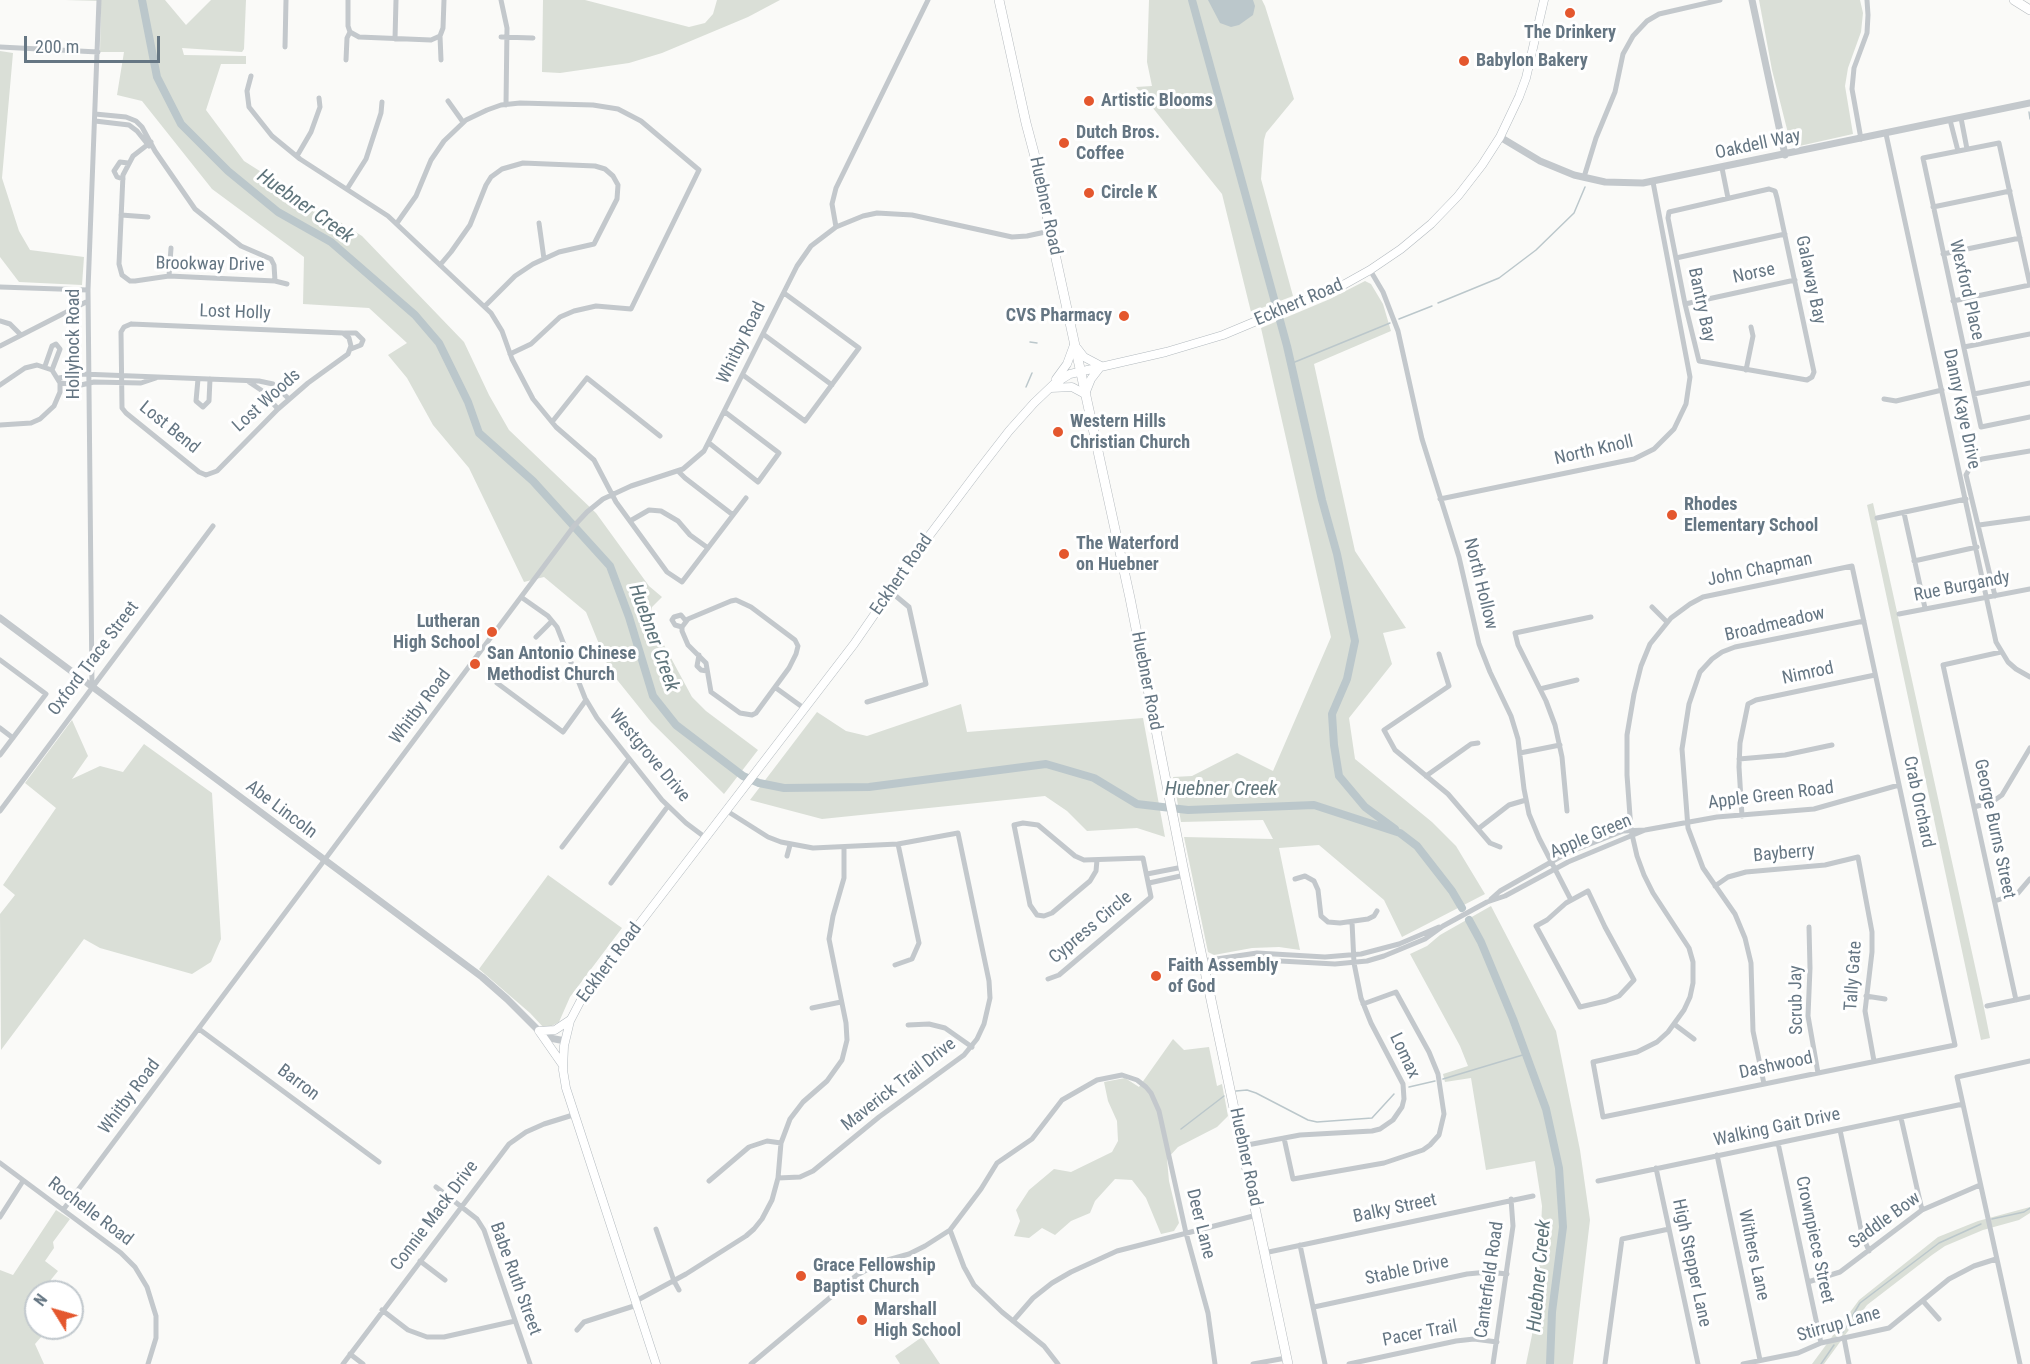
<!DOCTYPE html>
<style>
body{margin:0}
#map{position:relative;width:2030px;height:1364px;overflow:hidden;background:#fafaf8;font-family:"Roboto Condensed",sans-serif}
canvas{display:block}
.north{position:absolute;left:24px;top:1280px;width:60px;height:60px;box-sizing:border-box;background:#fff;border:2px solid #c1c8cd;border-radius:50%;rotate:307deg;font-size:16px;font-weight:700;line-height:24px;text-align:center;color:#657683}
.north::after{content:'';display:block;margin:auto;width:21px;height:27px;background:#e4572e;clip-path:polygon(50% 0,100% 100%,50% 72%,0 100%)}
.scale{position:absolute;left:24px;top:36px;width:136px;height:27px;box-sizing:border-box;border:3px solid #657683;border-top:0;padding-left:8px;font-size:18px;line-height:21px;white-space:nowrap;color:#657683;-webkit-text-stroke:4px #fff;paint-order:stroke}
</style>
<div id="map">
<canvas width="2030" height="1364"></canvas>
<div class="north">N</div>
<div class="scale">200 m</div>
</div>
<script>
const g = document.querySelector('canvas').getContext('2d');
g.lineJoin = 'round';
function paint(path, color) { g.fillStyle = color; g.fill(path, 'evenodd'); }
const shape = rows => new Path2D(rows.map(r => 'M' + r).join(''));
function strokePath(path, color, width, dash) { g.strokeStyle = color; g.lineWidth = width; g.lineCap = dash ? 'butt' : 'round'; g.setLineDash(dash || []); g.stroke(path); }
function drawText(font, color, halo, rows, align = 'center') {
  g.font = font + ' "Roboto Condensed",sans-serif'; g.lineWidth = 6; g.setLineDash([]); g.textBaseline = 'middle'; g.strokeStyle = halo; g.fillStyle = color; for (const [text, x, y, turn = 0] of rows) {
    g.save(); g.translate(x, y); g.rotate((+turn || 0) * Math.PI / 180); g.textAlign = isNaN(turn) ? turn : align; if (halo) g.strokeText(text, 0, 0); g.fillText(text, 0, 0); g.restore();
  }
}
paint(shape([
 [65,0,165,0,186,25,211,0,246,0,244,49,242,52,182,48,184,55,246,56,246,64,221,64,206,110,244,161,362,236,464,342,489,395,509,430,596,513,649,586,662,597,652,607,651,621,692,697,706,711,758,750,724,794,651,722,610,671,586,612,544,577,524,582,469,468,433,425,407,378,388,355,407,343,369,308,303,304,304,257,212,189,142,101,117,95,124,52,100,52,101,1],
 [543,0,585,0,689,27,705,23,713,14,717,0,780,0,748,17,662,53,629,63,560,73,542,72],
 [1149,0,1262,0,1265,6,1294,99,1266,133,1264,140,1261,179,1293,296,1251,312,1222,194,1136,87,1152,86,1147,62],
 [1759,0,1860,0,1863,13,1861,32,1848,68,1845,86,1853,134,1795,147,1791,145,1772,70],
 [0,51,13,53,2,178,19,231,30,250,84,257,82,285,19,282,0,257],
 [1365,281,1371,284,1383,304,1391,331,1314,364,1355,551,1406,628,1383,633,1392,664,1349,718,1355,759,1432,822,1456,846,1485,894,1402,937,1384,900,1319,845,1279,848,1300,950,1279,947,1252,948,1214,955,1208,952,1184,837,1273,839,1263,820,1181,822,1173,777,1192,776,1237,753,1273,771,1331,637,1261,328,1330,299],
 [1873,503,1982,998,1990,1038,1981,1040,1867,505],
 [961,704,967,732,1143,718,1165,837,1137,828,1087,831,1067,811,1045,796,822,819,750,800,817,712,846,731,867,736],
 [72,720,88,756,72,779,100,766,123,772,144,744,212,793,221,939,211,962,192,974,100,948,84,939,1,1050,0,914,15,895,3,885,56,808,25,783],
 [548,875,622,928,570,997,559,1022,548,1028,544,1028,530,1013,479,969],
 [1491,906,1556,1031,1580,1150,1590,1220,1573,1364,1526,1364,1532,1335,1540,1250,1542,1206,1535,1161,1486,1170,1471,1078,1445,1082,1443,1074,1468,1066,1460,1046,1410,954,1427,946,1440,935],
 [1173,1039,1184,1050,1209,1047,1217,1086,1222,1084,1228,1116,1217,1127,1178,1147,1167,1159,1169,1181,1179,1223,1174,1231,1161,1234,1146,1198,1132,1180,1115,1179,1095,1201,1090,1213,1071,1221,1055,1235,1042,1228,1029,1238,1014,1236,1020,1221,1016,1210,1029,1190,1054,1169,1071,1172,1112,1152,1118,1141,1117,1121,1108,1101,1104,1082,1125,1078,1139,1087],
 [2030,1207,2030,1213,2019,1220,1983,1230,1945,1246,1932,1255,1867,1305,1824,1364,1812,1364,1859,1300,1938,1237,1978,1221],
 [56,1210,70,1219,53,1242,54,1248,45,1261,58,1271,45,1287,50,1292,36,1292,36,1328,49,1328,35,1344,44,1364,0,1364,0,1270,13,1275],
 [922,1337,940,1364,900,1364,895,1356]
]), '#dadfd7');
paint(shape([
 [1208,0,1253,0,1255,6,1253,15,1239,25,1231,27,1220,23]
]), '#bbc7cb');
strokePath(shape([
 [2029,112,2030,119],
 [1438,303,1499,278,1536,250,1574,213,1585,187],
 [1399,319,1432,306],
 [1030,342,1037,343],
 [1290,364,1390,323],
 [1026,387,1032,373],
 [1443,1079,1526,1054],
 [1409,1087,1435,1081],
 [1236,1091,1247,1090,1256,1093,1308,1120,1317,1122,1372,1118,1394,1094],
 [1181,1129,1224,1096],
 [1992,1219,2024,1212,2030,1208],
 [1841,1335,1860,1303,1939,1243,1981,1224],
 [1821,1364,1834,1345]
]), '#bbc7cb', 1.5);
strokePath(shape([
 [142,0,157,77,181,124,228,171,278,212,331,242,415,315,439,343,468,402,479,433,533,481,610,566,629,617,653,696,676,725,743,776,759,783,784,788,869,787,1046,764,1094,778,1137,804,1188,810,1314,805,1400,833,1417,846,1452,891,1462,908],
 [1192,0,1287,346,1322,500,1337,554,1355,641,1347,679,1332,714,1334,745,1339,776,1365,807,1395,829],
 [1469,920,1481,942,1513,1019,1546,1109,1559,1168,1563,1227,1552,1312,1550,1364]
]), '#bbc7cb', 8);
const secondary = shape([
 [1056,379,1067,364,1074,345],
 [1051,388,1072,387,1085,394,1091,379,1101,366,1084,357,1077,348],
 [539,1031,562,1064],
 [539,1031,555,1030,570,1020],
 [656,1364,566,1088,563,1070,564,1046,570,1021,581,1000,854,644,923,544,978,471,1009,431,1034,403,1054,384,1070,374,1166,352,1223,335,1345,284,1370,270,1401,249,1431,224,1458,196,1482,165,1500,137,1519,97,1526,78,1544,0]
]);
const primary = shape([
 [999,0,1026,123,1038,168,1050,231,1130,598,1183,867,1288,1364],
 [2014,0,2030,10]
]);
strokePath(secondary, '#b3babf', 9);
strokePath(primary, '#b5babe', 10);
strokePath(shape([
 [501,0,507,28,506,105],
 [350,32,359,37,431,40,440,36],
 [501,37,533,38],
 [395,39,396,0],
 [0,47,98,52],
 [285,47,286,0],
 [346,60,347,38,350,32,348,26,348,0],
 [441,60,440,36,443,28,444,0],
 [251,76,247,91,249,107,272,136,300,159,388,216,491,313,502,331,512,359,533,399,556,427,594,460,616,502,667,572,682,582,746,498],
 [448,101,463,122],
 [95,114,126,117,136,121,142,127,155,151,195,209,241,246,271,259,274,265,275,281],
 [1961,118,1967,149],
 [1950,120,1958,151],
 [95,121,129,125,137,131,149,146],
 [1886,134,1996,642,2008,662,2016,669,2030,677],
 [1861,139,1852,89,1854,68,1867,33,1868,15,1867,0],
 [151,142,133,156,123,175,119,264,122,275,130,281,135,281,169,276,275,281,287,284],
 [297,156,311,132,320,107,319,98],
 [1722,168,1728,198],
 [1584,177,1596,138,1615,92,1623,54,1633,36,1647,21,1659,14,1720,0],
 [123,179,117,177,114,171,120,162,128,163],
 [347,189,366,159,381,113,382,102],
 [1769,189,1775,191,1777,198,1814,372,1812,377,1807,380,1699,361,1685,304,1668,218,1669,212,1769,189],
 [1933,207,2010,191],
 [121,215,148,217],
 [397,223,416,196,431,160,444,141,466,120,487,110,501,105,520,103,593,105,618,109,641,121,699,170,631,309,596,306,574,311,560,317,531,344,510,354],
 [539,223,544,259],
 [836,227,832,204,836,188,928,0],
 [1943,254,2020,238],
 [1676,258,1785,234],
 [440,265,451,252,470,225,486,185,491,177,502,169,523,163,595,166,605,169,613,176,618,185,617,199,594,244,559,252,533,264,515,276,485,306],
 [1370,270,1383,292,1398,331,1422,439,1459,557,1479,644,1490,672,1511,716,1518,739,1524,789,1529,814,1539,838,1571,900],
 [169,276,171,248],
 [2030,285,1999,143,1923,158,1981,427,2030,417],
 [0,287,88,290],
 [1953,301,2030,285],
 [1685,304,1795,280],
 [0,321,10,324,21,335],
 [131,324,343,333,349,338,351,346,348,354,308,383,278,409,217,471,206,475,199,472,126,413,122,408,121,332,124,327,131,324],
 [345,333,356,333,363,340,361,345,351,349],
 [763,334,832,385],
 [0,346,88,301],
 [1964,347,2030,334],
 [45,366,52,346,56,344,60,349,52,370],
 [1746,370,1753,336,1751,327],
 [743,375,805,421,859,348,784,293],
 [59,378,82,374,259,381,273,384,289,399],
 [198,379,196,401,203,407,209,401,210,379],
 [249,382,261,390,278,409],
 [60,383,81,385,94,382,141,383,156,378],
 [0,385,25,368,37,365,52,370,60,383,60,392,54,406,40,419,31,423,0,425],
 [1974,394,2030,383],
 [1884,399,1896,401,1942,390],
 [552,422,587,378,660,436],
 [709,443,758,482,779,453,725,412],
 [678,471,685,478,733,515],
 [1440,499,1634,459,1654,449,1674,429,1686,404,1690,377,1653,182],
 [1904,513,1925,608],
 [1877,518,1966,499],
 [630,521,649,510,661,511,678,521,690,535,708,548],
 [1979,525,2030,518],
 [1914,561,1977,547],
 [1852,566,1955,1045,1603,1117,1593,1062,1637,1052,1657,1042,1668,1032,1684,1010,1690,997,1693,983,1693,962,1689,948,1653,893,1644,875,1637,856,1631,830,1627,775,1627,735,1634,694,1641,666,1650,644,1671,618,1690,604,1703,597,1852,566],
 [1995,596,1966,475,1972,464,1982,459,2030,451],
 [521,597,548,616,557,627,585,698,597,718,662,800,686,823,706,838],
 [736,600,751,607,795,640,798,646,796,654,789,668,756,713,752,715,740,713,711,692,706,663,688,645,682,631,682,627,688,619,731,601,736,600],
 [1652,607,1667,622],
 [1899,614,2030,589],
 [682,627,675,625,672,620,674,617,681,615,686,621],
 [536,637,552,621],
 [2001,652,1943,665,2016,1000],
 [1439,654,1449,686,1384,730,1395,750,1448,794,1490,843,1500,847],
 [699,655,697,666,701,670,707,671],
 [0,660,46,694,0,755],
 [497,683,563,732,586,700],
 [92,687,88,290,99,0],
 [776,688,805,709],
 [1540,689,1577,680],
 [867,702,926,684,909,607,891,592],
 [0,728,13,738],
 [1520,753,1560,745],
 [1739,759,1785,755,1832,745],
 [1426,776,1471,744,1478,743],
 [1974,807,1992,802,2002,795,2030,748],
 [0,811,213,526],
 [727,811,768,837,781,842,813,848,898,844,958,833,989,981,990,998,984,1024,977,1039,964,1055,879,1117,813,1171,800,1177,778,1178],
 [1567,811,1562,757,1555,725,1546,701,1518,645,1515,633,1591,617],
 [1742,816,1739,767,1740,743,1748,704,1756,700,1875,675],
 [1478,829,1509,805,1526,800],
 [562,847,629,759],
 [787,856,790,845],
 [1147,874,1183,867],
 [1295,879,1305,876,1314,881,1318,890,1321,916,1328,922,1340,923,1368,919,1374,916,1377,911],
 [611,883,668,806],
 [1149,883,1185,875],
 [1715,886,1728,877,1746,872,1825,865,1858,857,1872,932,1872,952,1865,1011,1874,1061],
 [1588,891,1605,927,1634,980,1619,996,1606,1001,1580,1007,1536,926,1547,920,1566,903,1588,891],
 [1491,899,1500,891,1567,853,1623,831,1645,830,1717,817,1814,809,1899,785],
 [1995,901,2018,893,2030,879],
 [1809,927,1810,968,1808,1016,1818,1073],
 [1203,961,1257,953,1325,957,1361,954,1399,944,1439,927],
 [895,965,912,959,919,943,898,844],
 [1206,972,1262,960,1335,964,1367,961,1384,956,1425,939,1443,926,1487,902,1505,896,1568,862,1645,830],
 [1048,979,1059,975,1151,897,1143,858,1084,860,1075,856,1038,825,1023,823,1014,825,1030,905,1037,915,1044,916,1052,913,1090,881,1096,871,1097,860],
 [1866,996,1885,999],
 [1987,1006,2030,997],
 [812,1008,841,1002],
 [1674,1024,1694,1039],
 [908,1025,929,1024,945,1028,972,1047],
 [199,1029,379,1162],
 [1764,1084,1753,1031,1751,963,1745,938,1735,914,1703,868,1688,828,1682,749,1689,704,1700,672,1712,659,1722,652,1735,647,1864,621],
 [1901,1118,1922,1210],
 [1840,1130,1862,1234,1869,1251],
 [1284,1138,1293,1179,1384,1163,1423,1150,1430,1145,1439,1135,1444,1114,1438,1074,1429,1052,1396,992,1363,1004],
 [1778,1143,1821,1343],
 [1242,1146,1300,1135,1372,1131,1380,1129,1393,1120,1402,1107,1404,1099,1403,1084,1371,1023,1361,998,1354,963,1352,922],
 [1717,1155,1760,1360],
 [0,1163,121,1253,135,1267,147,1287,156,1316,156,1338,148,1364],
 [1656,1168,1698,1364],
 [709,1181,749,1147,767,1141,781,1143],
 [1598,1181,1963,1104],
 [436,1187,477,1219,484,1230,530,1364],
 [63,1210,574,526,587,512,603,499,631,486,683,469,704,451,797,266,811,246,836,227,863,216,877,213,912,215,1012,237,1027,236,1050,231],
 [0,1217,23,1181],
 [656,1229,674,1281,679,1290],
 [950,1230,964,1267,974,1285,1002,1312,1044,1346,1058,1364],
 [1300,1245,1325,1364],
 [1264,1253,1533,1196],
 [420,1261,445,1280],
 [1808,1282,1840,1272,1922,1210,1980,1185],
 [636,1301,686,1274,746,1236,754,1229,762,1219,772,1200,778,1178,781,1143,790,1119,803,1102,827,1081,842,1060,847,1040,846,1023,829,939,833,916,844,878,844,847],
 [1923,1301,1939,1319],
 [1314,1307,1467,1274,1488,1272,1507,1274],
 [382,1310,408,1330,427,1337,444,1337,515,1321],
 [1013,1321,1033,1298,1052,1283,1071,1272,1117,1251,1257,1215],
 [577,1330,584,1322,637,1305],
 [1844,1338,1849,1364],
 [350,1354,363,1364],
 [343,1364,509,1144,526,1132,544,1124,573,1115],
 [751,1364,857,1275,884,1261,909,1254,925,1246,950,1230,981,1189,997,1163,1032,1139,1062,1100,1097,1080,1122,1075,1137,1080,1146,1087,1151,1093,1159,1111,1186,1233,1208,1313,1215,1364],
 [1253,1364,1286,1358],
 [1349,1364,1456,1341,1474,1339,1497,1342],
 [1493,1364,1513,1226,1511,1199],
 [1605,1364,1622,1239,1669,1229],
 [1743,1364,1798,1353,1821,1343,1889,1328,1949,1279,1974,1266,1996,1259],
 [2020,1364,1957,1077,2030,1061]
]), '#c3c8cc', 5);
strokePath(shape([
 [1752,0,1785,155],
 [1500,137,1540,161,1574,175,1605,182,1643,183,2030,103],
 [0,618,482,977,507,999,539,1031,550,1038,565,1041]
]), '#c3c8cc', 7);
strokePath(secondary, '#fff', 8);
strokePath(primary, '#fff', 9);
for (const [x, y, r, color] of [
 [1570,13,6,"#e4572e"],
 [1464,61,6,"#e4572e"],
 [1089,101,6,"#e4572e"],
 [1064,143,6,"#e4572e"],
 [1089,193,6,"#e4572e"],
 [1124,316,6,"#e4572e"],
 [1058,432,6,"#e4572e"],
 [1672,515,6,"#e4572e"],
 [1064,554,6,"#e4572e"],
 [492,632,6,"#e4572e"],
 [475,664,6,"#e4572e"],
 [1156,976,6,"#e4572e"],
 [801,1276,6,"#e4572e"],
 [862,1320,6,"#e4572e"]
]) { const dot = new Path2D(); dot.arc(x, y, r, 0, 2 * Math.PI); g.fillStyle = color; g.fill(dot); strokePath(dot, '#fff', 2); }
drawText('bold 18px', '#657683', '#fff', [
 ["The Drinkery",1570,33,"center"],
 ["Babylon Bakery",1476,61],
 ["Artistic Blooms",1101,101],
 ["Dutch Bros.",1076,133],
 ["Coffee",1076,154],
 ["Circle K",1101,193],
 ["CVS Pharmacy",1112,316,"right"],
 ["Western Hills",1070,422],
 ["Christian Church",1070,443],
 ["Rhodes",1684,505],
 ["Elementary School",1684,526],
 ["The Waterford",1076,544],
 ["on Huebner",1076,565],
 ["Lutheran",480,622,"right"],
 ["High School",480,643,"right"],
 ["San Antonio Chinese",487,654],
 ["Methodist Church",487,675],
 ["Faith Assembly",1168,966],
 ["of God",1168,987],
 ["Grace Fellowship",813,1266],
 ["Baptist Church",813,1287],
 ["Marshall",874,1310],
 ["High School",874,1331]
], 'left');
drawText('18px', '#657683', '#fff', [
 ["Oakdell Way",1758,145,-12],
 ["Huebner Road",1045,206,78],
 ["Brookway Drive",210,265,1],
 ["Norse",1754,274,-12],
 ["Galaway Bay",1810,280,78],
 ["Wexford Place",1966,290,77],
 ["Eckhert Road",1299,303,-23],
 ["Bantry Bay",1701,305,78],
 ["Lost Holly",235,313,2],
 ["Whitby Road",742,343,-64],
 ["Hollyhock Road",74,344,-90],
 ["Lost Woods",267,401,-42],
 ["Danny Kaye Drive",1961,409,78],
 ["Lost Bend",169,428,39],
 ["North Knoll",1594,451,-13],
 ["John Chapman",1760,570,-12],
 ["Eckhert Road",902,575,-55],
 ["North Hollow",1480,584,76],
 ["Rue Burgandy",1962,587,-11],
 ["Broadmeadow",1775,625,-13],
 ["Oxford Trace Street",94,659,-53],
 ["Nimrod",1808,674,-12],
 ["Huebner Road",1146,681,79],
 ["Whitby Road",421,707,-53],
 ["Westgrove Drive",649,756,50],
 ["Apple Green Road",1771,796,-7],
 ["Crab Orchard",1918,802,78],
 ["Abe Lincoln",281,810,37],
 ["George Burns Street",1994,829,78],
 ["Apple Green",1591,837,-23],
 ["Bayberry",1784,854,-5],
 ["Cypress Circle",1091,928,-40],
 ["Eckhert Road",610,963,-53],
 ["Tally Gate",1854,976,-86],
 ["Scrub Jay",1797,1000,-91],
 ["Lomax",1404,1056,65],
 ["Dashwood",1776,1066,-12],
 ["Barron",298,1083,37],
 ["Maverick Trail Drive",899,1085,-38],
 ["Whitby Road",130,1097,-53],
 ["Walking Gait Drive",1777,1128,-12],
 ["Huebner Road",1245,1157,78],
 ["Balky Street",1395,1209,-12],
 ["Rochelle Road",90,1212,37],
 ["Connie Mack Drive",435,1216,-53],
 ["Saddle Bow",1885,1221,-36],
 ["Deer Lane",1200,1224,76],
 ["Crownpiece Street",1814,1240,78],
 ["Withers Lane",1753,1255,78],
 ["High Stepper Lane",1691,1263,78],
 ["Stable Drive",1407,1271,-12],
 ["Babe Ruth Street",515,1279,70],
 ["Canterfield Road",1490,1280,-82],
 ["Stirrup Lane",1839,1325,-16],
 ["Pacer Trail",1420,1334,-11]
]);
drawText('italic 20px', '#60757c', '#fff', [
 ["Huebner Creek",305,207,35],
 ["Huebner Creek",653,638,70],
 ["Huebner Creek",1221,790],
 ["Huebner Creek",1540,1276,-85]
]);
</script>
